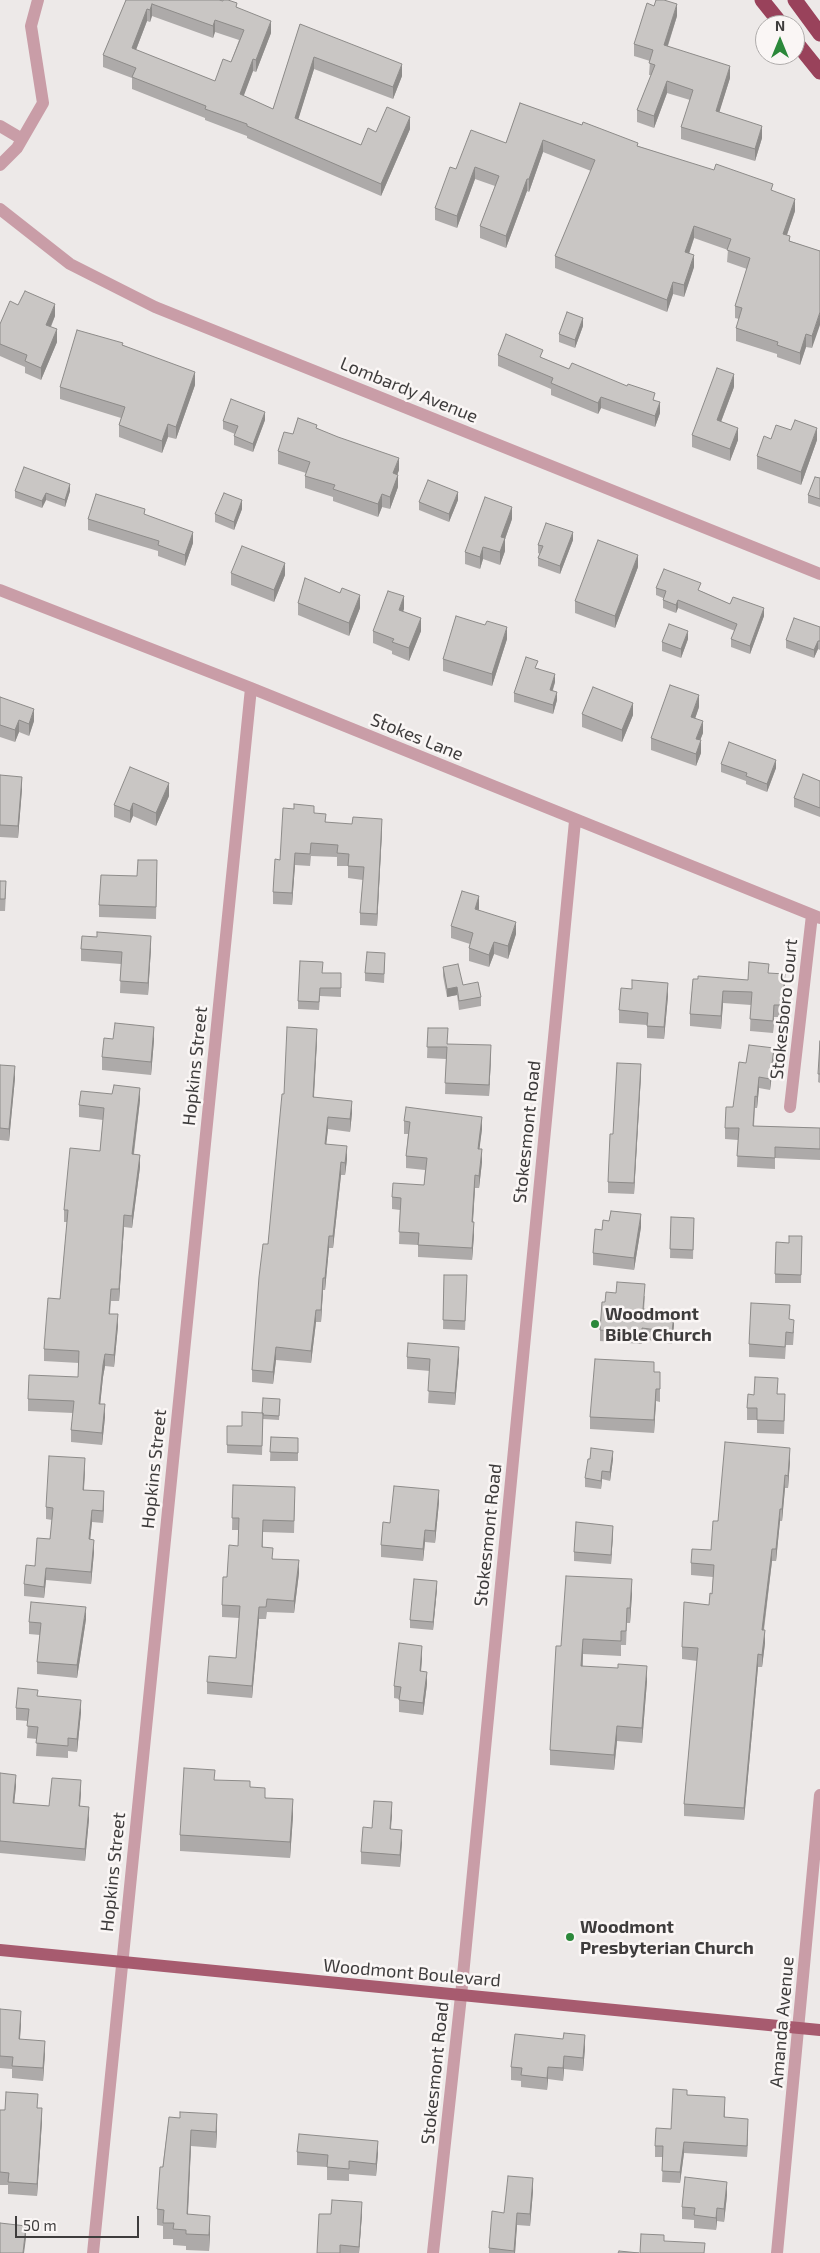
<!DOCTYPE html>
<style>
body{margin:0}
#map{position:relative;width:820px;height:2253px;overflow:hidden;background:#ede9e8;font-family:"Exo 2",sans-serif}
canvas{display:block}
.north{position:absolute;left:755px;top:15px;width:50px;height:50px;box-sizing:border-box;background:#faf6f5;border:1px solid #afacab;border-radius:50%;rotate:0deg;font-size:14px;font-weight:700;line-height:20px;text-align:center;color:#3e3c3c}
.north::after{content:'';display:block;margin:auto;width:18px;height:22px;background:#2b883a;clip-path:polygon(50% 0,100% 100%,50% 72%,0 100%)}
.scale{position:absolute;left:15px;top:2216px;width:124px;height:22px;box-sizing:border-box;border:2px solid #3e3c3c;border-top:0;padding-left:6px;font-size:15px;line-height:18px;white-space:nowrap;color:#3e3c3c;-webkit-text-stroke:4px #faf6f5;paint-order:stroke}
</style>
<div id="map">
<canvas width="820" height="2253"></canvas>
<div class="north">N</div>
<div class="scale">50 m</div>
</div>
<script>
const g = document.querySelector('canvas').getContext('2d');
g.lineJoin = 'round';
const shape = rows => new Path2D(rows.map(r => 'M' + r).join(''));
function strokePath(path, color, width, dash) { g.strokeStyle = color; g.lineWidth = width; g.lineCap = dash ? 'butt' : 'round'; g.setLineDash(dash || []); g.stroke(path); }
function paint(path, color) { g.fillStyle = color; g.fill(path, 'evenodd'); }
function drawText(font, color, halo, rows, align = 'center') {
  g.font = font + ' "Exo 2",sans-serif'; g.lineWidth = 5; g.setLineDash([]); g.textBaseline = 'middle'; g.strokeStyle = halo; g.fillStyle = color; for (const [text, x, y, turn = 0] of rows) {
    g.save(); g.translate(x, y); g.rotate((+turn || 0) * Math.PI / 180); g.textAlign = isNaN(turn) ? turn : align; if (halo) g.strokeText(text, 0, 0); g.fillText(text, 0, 0); g.restore();
  }
}
strokePath(shape([
 [0,126,22,139],
 [0,165,17,148,43,103,31,26,38,0],
 [0,209,70,264,155,307,820,574],
 [0,590,251,688,820,918],
 [790,1107,812,915],
 [93,2253,251,688],
 [433,2253,461,1996,575,821],
 [777,2253,820,1795]
]), '#c99da7', 12);
strokePath(shape([
 [0,1950,820,2030]
]), '#a75b6f', 12);
strokePath(shape([
 [762,0,782,25],
 [795,0,820,34],
 [795,41,820,72]
]), '#99425b', 15);
paint(shape([
 [126,0,237,7,271,33,256,72,253,71,243,96,273,109,300,24,402,76,393,99,314,69,298,119,361,145,376,132,410,129,381,196,247,138,247,136,205,120,205,118,132,89,132,78,103,67,103,55],
 [152,16,213,38,215,32,239,40,231,62,215,81,136,50,147,21,150,22],
 [677,16,668,46,730,78,719,112,762,138,755,161,681,139,681,127,690,100,667,93,654,128,637,122,637,110,651,75,649,75,650,61,634,56,634,44],
 [520,103,638,146,773,191,795,211,787,235,790,241,820,251,812,348,806,347,800,365,777,357,777,354,736,341,736,328,739,319,735,318,735,306,747,269,727,262,728,250,694,238,689,254,694,267,684,297,673,294,667,312,555,268,555,256,591,171,543,152,529,192,527,191,506,248,480,238,480,226,495,186,475,179,457,228,435,220,435,208,456,169,506,143],
 [18,305,55,316,51,327,57,342,41,380,25,373,25,367,0,356,0,324],
 [583,326,575,348,559,342,559,334],
 [123,345,195,385,176,439,168,437,162,453,119,437,119,425,121,418,60,399,60,387],
 [498,355,543,358,569,369,655,400,660,413,655,427,601,408,598,414,551,395,551,389,498,366],
 [734,387,721,422,738,440,730,461,692,447,692,435],
 [265,420,253,452,234,445,234,436,235,434,223,429,223,421],
 [317,428,399,470,397,475,398,487,390,509,382,507,378,517,333,501,333,497,305,488,305,476,306,473,278,464,278,451],
 [817,440,801,485,757,469,757,456],
 [820,478,820,507,808,503,808,495],
 [15,491,70,491,65,507,46,500,42,508,15,498],
 [458,500,449,522,419,510,419,502],
 [242,509,234,530,215,522,215,514],
 [145,515,193,543,185,566,158,556,158,551,88,530,88,519],
 [512,519,505,539,505,551,500,565,483,559,480,569,465,564,465,552],
 [573,540,560,574,538,566,538,558,540,554,538,553,538,545],
 [638,567,615,628,575,613,575,601],
 [231,573,285,575,274,602,231,585],
 [656,588,701,591,730,604,764,616,750,654,731,647,731,639,735,631,678,608,676,613,663,608,663,598,656,595],
 [340,593,360,608,349,636,298,615,298,603],
 [404,609,403,611,421,631,409,661,392,654,392,651,373,643,373,631],
 [485,625,507,639,492,686,443,671,443,659],
 [820,627,820,650,818,649,814,658,786,648,786,640],
 [688,639,681,658,662,651,662,642],
 [538,668,555,682,553,690,557,700,553,714,514,702,514,693],
 [0,697,34,721,29,736,19,732,15,742,0,737],
 [699,707,695,719,703,733,700,740,701,753,696,766,651,750,651,738],
 [582,714,633,715,622,742,582,727],
 [721,764,776,768,767,792,746,784,746,781,721,772],
 [0,775,22,789,18,838,0,837],
 [820,781,820,817,794,807,794,798],
 [169,796,156,826,133,816,130,823,114,817,114,805],
 [314,813,326,822,382,831,377,926,360,925,360,913,363,880,348,878,348,866,337,866,337,857,311,856,310,866,295,865,292,905,273,904,273,892,280,860],
 [157,873,156,919,99,917,99,905,137,876],
 [0,881,6,893,5,911,0,911],
 [479,909,478,910,516,934,508,959,494,954,489,967,469,961,469,948,470,944,451,938,451,926],
 [151,948,148,995,120,993,121,964,81,961,81,949],
 [385,962,384,983,365,981,365,973],
 [443,967,463,985,481,997,481,1006,459,1010,457,995,447,997,443,976],
 [322,973,341,973,341,997,320,996,319,1010,298,1009,298,1001],
 [769,973,785,987,782,1017,774,1017,773,1033,750,1031,751,1005,723,1003,721,1029,690,1026,690,1014,693,979,748,980],
 [632,989,668,996,664,1039,647,1038,647,1025,619,1023,619,1010],
 [428,1028,448,1044,491,1057,489,1096,445,1094,446,1059,427,1058],
 [113,1039,154,1040,151,1075,102,1070,102,1057],
 [317,1041,314,1097,352,1113,350,1132,328,1129,326,1144,347,1159,345,1175,341,1175,333,1248,329,1248,325,1290,323,1290,321,1322,316,1322,311,1363,276,1360,273,1384,252,1382,252,1370,268,1244,284,1094],
 [820,1041,820,1083,818,1082],
 [774,1059,770,1090,759,1088,757,1108,755,1108,754,1126,820,1128,820,1160,775,1158,775,1169,737,1167,738,1140,725,1139,725,1128,733,1107,746,1063],
 [0,1065,15,1078,9,1141,0,1140],
 [641,1075,634,1194,608,1193,608,1182,613,1134],
 [140,1100,134,1154,140,1167,132,1228,124,1227,119,1301,111,1301,110,1314,118,1326,114,1367,105,1366,103,1377,100,1404,105,1417,102,1445,71,1442,71,1430,73,1413,28,1411,28,1399,78,1377,79,1363,44,1361,44,1349,60,1299,67,1222,64,1222,64,1210,100,1151,103,1120,79,1117,79,1105],
 [404,1121,482,1129,479,1149,482,1162,479,1188,475,1188,473,1222,474,1235,472,1260,418,1257,418,1245,399,1244,400,1210,392,1209,392,1197,424,1185,425,1170,406,1168,406,1156,408,1134,404,1134],
 [671,1217,694,1218,693,1259,670,1258],
 [641,1227,634,1270,593,1265,593,1253,602,1230],
 [802,1236,801,1283,775,1283,775,1274,789,1243],
 [444,1275,467,1284,465,1330,443,1329],
 [645,1296,644,1310,674,1325,672,1344,642,1339,642,1344,600,1341,600,1330,605,1302],
 [790,1319,794,1332,793,1345,786,1345,785,1359,749,1357,749,1344],
 [407,1357,459,1359,455,1405,428,1403,430,1371,407,1369],
 [654,1372,660,1384,660,1402,656,1401,654,1433,590,1429,590,1417],
 [778,1394,785,1407,784,1434,757,1433,757,1420,747,1420,747,1408],
 [280,1399,279,1420,263,1419,262,1455,227,1453,227,1445,242,1426,262,1413],
 [271,1437,298,1438,298,1461,270,1461],
 [613,1459,610,1481,602,1479,601,1489,585,1487,585,1478],
 [790,1461,788,1488,785,1488,782,1521,780,1521,776,1561,772,1561,764,1630,765,1643,762,1667,758,1667,744,1820,684,1816,684,1804,697,1661,682,1659,682,1647,709,1605,712,1594,713,1577,691,1575,691,1563,711,1550,718,1521],
 [85,1470,84,1490,104,1503,103,1523,92,1522,90,1539,94,1552,91,1584,46,1580,44,1598,24,1596,24,1584,50,1539,52,1520,46,1519,46,1507],
 [233,1485,295,1499,294,1533,263,1532,263,1547,273,1559,299,1573,294,1613,267,1612,266,1619,259,1619,252,1698,207,1694,207,1682,236,1658,239,1618,222,1617,222,1605,227,1577,238,1546,239,1530,232,1530],
 [439,1502,435,1543,425,1542,423,1561,381,1557,381,1545,390,1523],
 [613,1534,611,1564,574,1561,574,1552],
 [437,1589,433,1630,410,1628,410,1620],
 [632,1594,630,1623,627,1623,626,1645,621,1645,621,1656,583,1654,583,1666,647,1681,642,1743,617,1741,614,1770,550,1765,550,1750,561,1646],
 [86,1619,77,1678,37,1674,37,1662,40,1635,29,1634,29,1622],
 [422,1658,421,1671,427,1684,423,1715,399,1712,399,1699,394,1698,394,1686],
 [38,1696,81,1712,77,1752,68,1751,68,1758,36,1756,37,1739,27,1738,28,1721,16,1720,16,1708],
 [0,1773,16,1786,14,1803,49,1806,81,1792,80,1806,89,1819,85,1861,0,1853],
 [215,1780,250,1787,293,1816,290,1858,180,1851,180,1835],
 [392,1815,390,1829,402,1842,400,1867,361,1864,361,1852,372,1828],
 [0,2009,21,2023,20,2039,45,2053,43,2081,12,2078,12,2069,0,2068],
 [585,2048,583,2071,564,2069,563,2081,548,2079,547,2090,521,2087,521,2081,511,2080,511,2067],
 [687,2095,725,2108,725,2117,748,2130,747,2157,684,2153,680,2183,662,2182,663,2157,655,2157,655,2146,671,2129],
 [38,2108,42,2121,37,2196,8,2194,8,2185,0,2185,0,2110],
 [169,2117,217,2130,216,2148,191,2146,188,2214,210,2232,209,2251,186,2250,186,2246,173,2245,173,2239,163,2239,163,2226,157,2225,157,2209],
 [297,2152,378,2153,376,2176,349,2174,349,2181,327,2180,327,2167,297,2165],
 [533,2191,530,2226,517,2225,515,2253,489,2253,489,2248,504,2213],
 [727,2195,724,2222,717,2221,716,2230,694,2228,694,2220,682,2219,682,2207],
 [331,2214,362,2214,359,2253,317,2253]
]), '#adaaa9');
paint(shape([
 [152,4,152,16,150,22,150,10],
 [677,4,677,16,664,57,664,45],
 [147,9,147,21,132,60,132,48],
 [215,20,215,32,213,38,213,26],
 [271,21,271,33,256,72,256,60],
 [314,57,314,69,295,130,295,118],
 [253,59,253,71,240,106,240,94],
 [402,64,402,76,393,99,393,87],
 [730,66,730,78,716,123,716,111],
 [667,81,667,93,654,128,654,116],
 [410,117,410,129,381,196,381,184],
 [762,126,762,138,755,161,755,149],
 [543,140,543,152,529,192,529,179],
 [475,167,475,179,457,228,457,216],
 [527,179,527,191,506,248,506,236],
 [795,199,795,211,783,246,783,234],
 [694,226,694,238,685,265,685,252],
 [694,255,694,267,684,297,684,285],
 [673,282,673,294,667,312,667,300],
 [55,304,55,316,46,337,46,325],
 [820,312,820,325,812,348,812,336],
 [583,318,583,326,575,348,575,340],
 [57,329,57,342,41,380,41,368],
 [806,334,806,347,800,365,800,353],
 [195,372,195,385,176,439,176,427],
 [734,374,734,387,717,432,717,420],
 [601,397,601,408,598,414,598,403],
 [660,402,660,413,655,427,655,416],
 [265,412,265,420,253,452,253,444],
 [168,424,168,437,162,453,162,441],
 [738,428,738,440,730,461,730,449],
 [817,428,817,440,801,485,801,472],
 [399,458,399,470,393,486,393,473],
 [398,475,398,487,390,509,390,497],
 [70,484,70,491,65,507,65,500],
 [458,492,458,500,449,522,449,514],
 [46,493,46,500,42,508,42,501],
 [382,494,382,507,378,517,378,504],
 [242,500,242,509,234,530,234,522],
 [512,507,512,519,505,539,505,551,500,565,500,552,501,537],
 [193,532,193,543,185,566,185,555],
 [573,532,573,540,560,574,560,566],
 [483,547,483,559,480,569,480,557],
 [638,555,638,567,615,628,615,616],
 [285,563,285,575,274,602,274,590],
 [360,595,360,608,349,636,349,623],
 [404,596,404,609,399,622,399,610],
 [678,600,678,608,676,613,676,605],
 [764,608,764,616,750,654,750,646],
 [421,618,421,631,409,661,409,648],
 [507,627,507,639,492,686,492,674],
 [688,631,688,639,681,658,681,649],
 [818,641,818,649,814,658,814,650],
 [555,674,555,682,550,698,550,690],
 [557,692,557,700,553,714,553,705],
 [699,695,699,707,691,730,691,717],
 [633,703,633,715,622,742,622,730],
 [34,709,34,721,29,736,29,724],
 [19,720,19,732,15,742,15,730],
 [703,721,703,733,696,751,696,739],
 [701,740,701,753,696,766,696,754],
 [776,760,776,768,767,792,767,784],
 [22,777,22,789,18,838,18,826],
 [169,783,169,796,156,826,156,813],
 [133,803,133,816,130,823,130,811],
 [382,819,382,831,377,926,377,914],
 [295,853,295,865,292,905,292,893],
 [479,896,479,909,475,921,475,909],
 [516,922,516,934,508,959,508,946],
 [151,936,151,948,148,995,148,983],
 [494,942,494,954,489,967,489,955],
 [785,974,785,987,782,1017,782,1005],
 [668,983,668,996,664,1039,664,1027],
 [457,987,457,995,447,997,447,989],
 [723,991,723,1003,721,1029,721,1016],
 [774,1005,774,1017,773,1033,773,1021],
 [154,1027,154,1040,151,1075,151,1062],
 [317,1029,317,1041,313,1109,313,1097],
 [491,1045,491,1057,489,1096,489,1085],
 [774,1048,774,1059,770,1090,770,1079],
 [641,1064,641,1075,634,1194,634,1183],
 [15,1066,15,1078,9,1141,9,1129],
 [759,1077,759,1088,757,1108,757,1097],
 [140,1088,140,1100,132,1166,132,1154],
 [352,1101,352,1113,350,1132,350,1119],
 [328,1117,328,1129,325,1156,325,1144],
 [482,1117,482,1129,478,1161,478,1149],
 [347,1146,347,1159,345,1175,345,1163],
 [482,1149,482,1162,479,1188,479,1176],
 [140,1155,140,1167,132,1228,132,1216],
 [341,1162,341,1175,333,1248,333,1236],
 [475,1175,475,1188,472,1235,472,1222],
 [641,1214,641,1227,634,1270,634,1258],
 [124,1215,124,1227,119,1301,119,1289],
 [474,1222,474,1235,472,1260,472,1248],
 [329,1236,329,1248,325,1290,325,1278],
 [323,1278,323,1290,321,1322,321,1310],
 [316,1310,316,1322,311,1363,311,1351],
 [118,1314,118,1326,114,1367,114,1355],
 [674,1314,674,1325,672,1344,672,1332],
 [276,1347,276,1360,273,1384,273,1372],
 [459,1347,459,1359,455,1405,455,1393],
 [105,1354,105,1366,103,1377,99,1416,99,1404,103,1365],
 [656,1389,656,1401,654,1433,654,1420],
 [105,1404,105,1417,102,1445,102,1433],
 [790,1448,790,1461,788,1488,788,1476],
 [613,1451,613,1459,610,1481,610,1472],
 [85,1458,85,1470,83,1502,83,1490],
 [602,1471,602,1479,601,1489,601,1481],
 [785,1475,785,1488,782,1521,782,1509],
 [439,1490,439,1502,435,1543,435,1531],
 [104,1491,104,1503,103,1523,103,1511],
 [780,1509,780,1521,776,1561,776,1549],
 [92,1510,92,1522,89,1551,89,1539],
 [613,1526,613,1534,611,1564,611,1555],
 [425,1530,425,1542,423,1561,423,1549],
 [94,1540,94,1552,91,1584,91,1572],
 [772,1549,772,1561,762,1642,762,1630],
 [299,1560,299,1573,294,1613,294,1601],
 [46,1568,46,1580,44,1598,44,1587],
 [632,1579,632,1594,630,1623,630,1608],
 [437,1581,437,1589,433,1630,433,1622],
 [86,1607,86,1619,77,1678,77,1665],
 [259,1607,259,1619,252,1698,252,1686],
 [765,1630,765,1643,762,1667,762,1655],
 [583,1639,583,1654,581,1681,581,1666],
 [422,1646,422,1658,420,1683,420,1671],
 [758,1654,758,1667,744,1820,744,1808],
 [647,1666,647,1681,642,1743,642,1728],
 [427,1672,427,1684,423,1715,423,1703],
 [81,1700,81,1712,77,1752,77,1739],
 [617,1726,617,1741,614,1770,614,1755],
 [16,1775,16,1786,13,1815,13,1803],
 [81,1780,81,1792,79,1818,79,1806],
 [293,1799,293,1816,290,1858,290,1842],
 [392,1802,392,1815,390,1841,390,1829],
 [89,1807,89,1819,85,1861,85,1849],
 [402,1830,402,1842,400,1867,400,1855],
 [21,2011,21,2023,19,2051,19,2039],
 [585,2035,585,2048,583,2071,583,2058],
 [45,2041,45,2053,43,2081,43,2068],
 [564,2056,564,2069,563,2081,563,2068],
 [548,2067,548,2079,547,2090,547,2078],
 [42,2108,42,2121,37,2196,37,2184],
 [217,2114,217,2130,216,2148,216,2132],
 [748,2119,748,2130,747,2157,747,2146],
 [191,2130,191,2146,187,2230,187,2214],
 [378,2141,378,2153,376,2176,376,2164],
 [684,2142,684,2153,680,2183,680,2172],
 [533,2178,533,2191,530,2226,530,2214],
 [727,2182,727,2195,724,2222,724,2209],
 [362,2202,362,2214,359,2253,359,2247],
 [717,2208,717,2221,716,2230,716,2218],
 [517,2213,517,2225,515,2253,514,2253],
 [210,2216,210,2232,209,2251,209,2235],
 [26,2226,26,2238,24,2253,23,2253]
]), '#8d8b89');
const building = shape([
 [126,0,219,0,223,1,223,0,228,0,237,3,236,7,271,21,256,60,253,59,240,94,273,109,300,24,402,64,393,87,314,57,295,118,361,145,368,128,376,132,387,107,410,117,381,184,247,126,247,124,205,109,206,106,132,77,136,68,103,55,126,0],
 [152,4,213,26,215,20,244,30,231,62,223,59,215,81,132,48,147,9,150,10,152,4],
 [656,0,664,0,677,4,664,45,730,66,716,111,762,126,755,149,681,127,693,90,667,81,654,116,637,110,655,65,649,63,653,50,634,44,647,3,654,6,656,0],
 [520,103,582,125,583,122,638,143,637,146,714,170,716,164,773,184,771,190,795,199,783,234,790,236,789,241,820,251,820,312,812,336,806,334,800,353,777,345,778,342,736,328,742,308,735,306,750,258,727,250,731,239,694,226,685,252,694,255,684,285,673,282,667,300,555,256,595,160,543,140,529,179,527,179,506,236,480,226,499,176,475,167,457,216,435,208,450,167,456,169,471,130,506,143,520,103],
 [25,291,55,304,46,325,57,329,41,368,25,361,27,355,0,344,0,324,10,301,18,305,25,291],
 [567,312,583,318,575,340,559,334,567,312],
 [77,330,123,343,122,345,195,372,176,427,168,424,162,441,119,425,125,407,60,387,77,330],
 [506,334,543,350,540,357,569,369,572,363,627,386,628,384,655,393,653,400,660,402,655,416,601,397,598,403,551,383,553,378,498,355,506,334],
 [717,368,734,374,717,420,738,428,730,449,692,435,717,368],
 [231,399,265,412,253,444,234,436,238,426,223,421,231,399],
 [298,418,317,425,316,428,338,437,399,458,393,473,398,475,390,497,382,494,378,504,333,489,335,485,305,476,310,462,278,451,284,432,293,434,298,418],
 [795,420,817,428,801,472,757,456,764,436,771,439,776,425,791,430,795,420],
 [24,467,70,484,65,500,46,493,42,501,15,491,24,467],
 [815,477,820,478,820,499,808,495,815,477],
 [428,480,458,492,449,514,419,502,428,480],
 [224,493,242,500,234,522,215,514,224,493],
 [96,494,145,509,144,514,193,532,185,555,158,545,159,541,88,519,96,494],
 [485,497,512,507,501,537,505,538,500,552,483,547,480,557,465,552,485,497],
 [546,523,573,532,560,566,538,558,543,546,538,545,546,523],
 [598,540,638,555,615,616,575,601,598,540],
 [242,546,285,563,274,590,231,573,242,546],
 [664,569,701,583,698,590,730,604,733,597,764,608,750,646,731,639,737,624,678,600,676,605,663,600,666,591,656,588,664,569],
 [305,578,340,593,342,588,360,595,349,623,298,603,305,578],
 [388,591,404,596,399,610,421,618,409,648,392,642,394,639,373,631,388,591],
 [456,616,485,625,487,621,507,627,492,674,443,659,456,616],
 [794,618,820,627,820,641,818,641,814,650,786,640,794,618],
 [669,624,688,631,681,649,662,642,669,624],
 [526,657,538,661,535,668,555,674,550,690,557,692,553,705,514,693,526,657],
 [670,685,699,695,691,717,703,721,696,739,701,740,696,754,651,738,670,685],
 [593,687,633,703,622,730,582,714,593,687],
 [0,697,34,709,29,724,19,720,15,730,0,725,0,697],
 [729,742,776,760,767,784,746,776,747,773,721,764,729,742],
 [130,767,169,783,156,813,133,803,130,811,114,805,130,767],
 [803,774,820,781,820,808,794,798,803,774],
 [0,775,22,777,18,826,0,825,0,775],
 [294,804,314,806,314,813,326,814,325,822,352,824,353,817,382,819,377,914,360,913,364,867,348,866,349,854,337,853,338,845,311,843,310,854,295,853,292,893,273,892,275,859,280,860,283,808,294,809,294,804],
 [138,860,157,860,156,907,99,905,101,875,137,876,138,860],
 [0,881,6,881,5,899,0,899,0,881],
 [462,891,479,896,475,909,516,922,508,946,494,942,489,955,469,948,473,933,451,926,462,891],
 [97,932,151,936,148,983,120,981,122,952,81,949,82,936,97,937,97,932],
 [367,952,385,953,384,974,365,973,367,952],
 [300,961,323,962,322,973,341,973,341,988,320,988,319,1002,298,1001,300,961],
 [749,962,769,964,768,973,785,974,782,1005,774,1005,773,1021,750,1019,752,992,723,991,721,1016,690,1014,693,979,698,979,698,976,748,980,749,962],
 [458,964,463,985,478,982,481,997,459,1001,457,987,447,989,443,967,458,964],
 [632,980,668,983,664,1027,647,1026,648,1013,619,1010,621,988,632,989,632,980],
 [115,1023,154,1027,151,1062,102,1057,104,1038,113,1039,115,1023],
 [287,1027,317,1029,313,1097,352,1101,350,1119,328,1117,325,1144,347,1146,345,1163,341,1162,333,1236,329,1236,325,1278,323,1278,321,1310,316,1310,311,1351,276,1347,273,1372,252,1370,259,1277,263,1244,268,1244,282,1094,284,1094,287,1027],
 [428,1028,448,1028,447,1044,491,1045,489,1085,445,1083,447,1047,427,1047,428,1028],
 [820,1041,820,1074,818,1074,820,1041],
 [749,1045,774,1048,770,1079,759,1077,757,1097,755,1096,753,1126,820,1128,820,1149,775,1147,775,1158,737,1156,739,1128,725,1128,726,1107,733,1107,739,1062,746,1063,749,1045],
 [617,1063,641,1064,634,1183,608,1182,610,1134,613,1134,617,1063],
 [0,1065,15,1066,9,1129,0,1128,0,1065],
 [114,1085,140,1088,132,1154,140,1155,132,1216,124,1215,119,1289,111,1289,109,1314,118,1314,114,1355,105,1354,103,1365,99,1404,105,1404,102,1433,71,1430,74,1401,28,1399,29,1375,78,1377,79,1351,44,1349,48,1298,60,1299,68,1210,64,1210,70,1148,100,1151,104,1108,79,1105,81,1091,112,1094,114,1085],
 [406,1107,482,1117,478,1149,482,1149,479,1176,475,1175,472,1222,474,1222,472,1248,418,1245,419,1233,399,1232,401,1198,392,1197,393,1183,424,1185,427,1158,406,1156,410,1122,404,1121,406,1107],
 [611,1211,641,1214,634,1258,593,1253,595,1229,602,1230,603,1220,609,1221,611,1211],
 [671,1217,694,1218,693,1250,670,1249,671,1217],
 [789,1236,802,1236,801,1275,775,1274,776,1242,789,1243,789,1236],
 [444,1275,467,1275,465,1321,443,1320,444,1275],
 [617,1282,645,1284,643,1309,674,1314,672,1332,642,1328,642,1333,600,1330,602,1302,605,1302,606,1292,616,1293,617,1282],
 [751,1303,790,1305,789,1319,794,1320,793,1333,786,1332,785,1347,749,1344,751,1303],
 [408,1343,459,1347,455,1393,428,1391,430,1359,407,1357,408,1343],
 [595,1359,654,1362,654,1372,660,1372,660,1389,656,1389,654,1420,590,1417,595,1359],
 [755,1377,778,1378,777,1394,785,1394,784,1421,757,1420,757,1408,747,1408,748,1394,754,1395,755,1377],
 [263,1398,280,1399,279,1416,263,1415,263,1413,262,1413,263,1398],
 [242,1412,263,1413,262,1446,227,1445,227,1426,242,1426,242,1412],
 [271,1437,298,1438,298,1453,270,1452,271,1437],
 [725,1442,790,1448,788,1476,785,1475,782,1509,780,1509,776,1549,772,1549,762,1630,765,1630,762,1655,758,1654,744,1808,684,1804,698,1648,682,1647,684,1602,709,1605,710,1593,712,1594,714,1565,691,1563,692,1549,711,1550,713,1521,718,1521,725,1442],
 [591,1448,613,1451,610,1472,602,1471,601,1481,585,1478,588,1459,590,1459,591,1448],
 [49,1456,85,1458,83,1490,104,1491,103,1511,92,1510,89,1539,94,1540,91,1572,46,1568,44,1587,24,1584,26,1565,35,1566,37,1538,50,1539,53,1508,46,1507,49,1456],
 [233,1485,295,1487,294,1521,263,1520,262,1547,273,1548,272,1559,299,1560,294,1601,267,1599,266,1607,259,1607,252,1686,207,1682,209,1656,236,1658,240,1606,222,1605,223,1577,227,1577,229,1545,238,1546,239,1518,232,1518,233,1485],
 [394,1486,439,1490,435,1531,425,1530,423,1549,381,1545,383,1522,390,1523,394,1486],
 [576,1522,613,1526,611,1555,574,1552,576,1522],
 [566,1576,632,1579,630,1608,627,1608,626,1631,621,1631,621,1641,583,1639,581,1666,618,1668,618,1664,647,1666,642,1728,617,1726,614,1755,550,1750,556,1646,561,1646,566,1576],
 [414,1579,437,1581,433,1622,410,1620,414,1579],
 [31,1602,86,1607,77,1665,37,1662,41,1623,29,1622,31,1602],
 [399,1643,422,1646,420,1671,427,1672,423,1703,399,1700,401,1687,394,1686,399,1643],
 [18,1688,38,1690,37,1696,81,1700,77,1739,68,1738,68,1746,36,1743,38,1727,27,1726,29,1709,16,1708,18,1688],
 [184,1768,215,1770,214,1780,250,1781,250,1787,265,1788,265,1798,293,1799,290,1842,180,1835,184,1768],
 [0,1773,16,1775,13,1803,49,1806,52,1778,81,1780,79,1806,89,1807,85,1849,0,1841,0,1773],
 [374,1801,392,1802,390,1829,402,1830,400,1855,361,1852,363,1827,372,1828,374,1801],
 [0,2009,21,2011,19,2039,45,2041,43,2068,12,2066,13,2057,0,2056,0,2009],
 [564,2033,585,2035,583,2058,564,2056,563,2068,548,2067,547,2078,521,2075,522,2068,511,2067,515,2034,563,2039,564,2033],
 [673,2089,687,2090,687,2095,725,2097,724,2117,748,2119,747,2146,684,2142,680,2172,662,2171,663,2146,655,2146,656,2128,671,2129,673,2089],
 [6,2092,38,2094,37,2108,42,2108,37,2184,8,2182,9,2173,0,2172,0,2110,5,2110,6,2092],
 [180,2112,217,2114,216,2132,191,2130,187,2214,210,2216,209,2235,186,2234,186,2230,173,2229,174,2223,163,2223,164,2210,157,2209,160,2167,163,2167,169,2117,180,2118,180,2112],
 [299,2134,378,2141,376,2164,349,2161,349,2169,327,2167,328,2155,297,2152,299,2134],
 [508,2176,533,2178,530,2214,517,2213,514,2251,489,2248,492,2211,504,2213,508,2176],
 [685,2177,727,2182,724,2209,717,2208,716,2218,694,2215,695,2208,682,2207,685,2177],
 [332,2200,362,2202,359,2247,340,2245,340,2253,317,2253,319,2214,331,2214,332,2200],
 [0,2223,26,2226,23,2253,0,2253,0,2223],
 [641,2234,664,2235,664,2241,705,2243,704,2253,640,2253,641,2234],
 [619,2251,639,2253,618,2253,619,2251]
]);
paint(building, '#c9c6c4');
strokePath(building, '#8d8b89', 1);
for (const [x, y, r, color] of [
 [595,1324,5,"#2b883a"],
 [570,1937,5,"#2b883a"]
]) { const dot = new Path2D(); dot.arc(x, y, r, 0, 2 * Math.PI); g.fillStyle = color; g.fill(dot); strokePath(dot, '#faf6f5', 2); }
drawText('18px', '#3e3c3c', '#faf6f5', [
 ["Lombardy Avenue",409,390,22],
 ["Stokes Lane",417,737,22],
 ["Stokesboro Court",784,1009,-84],
 ["Hopkins Street",195,1066,-84],
 ["Stokesmont Road",527,1132,-84],
 ["Hopkins Street",154,1469,-84],
 ["Stokesmont Road",488,1535,-84],
 ["Hopkins Street",113,1872,-84],
 ["Woodmont Boulevard",412,1973,5],
 ["Amanda Avenue",782,2022,-85],
 ["Stokesmont Road",435,2073,-84]
]);
drawText('bold 18px', '#3e3c3c', '#faf6f5', [
 ["Woodmont",605,1314],
 ["Bible Church",605,1335],
 ["Woodmont",580,1927],
 ["Presbyterian Church",580,1948]
], 'left');
</script>
